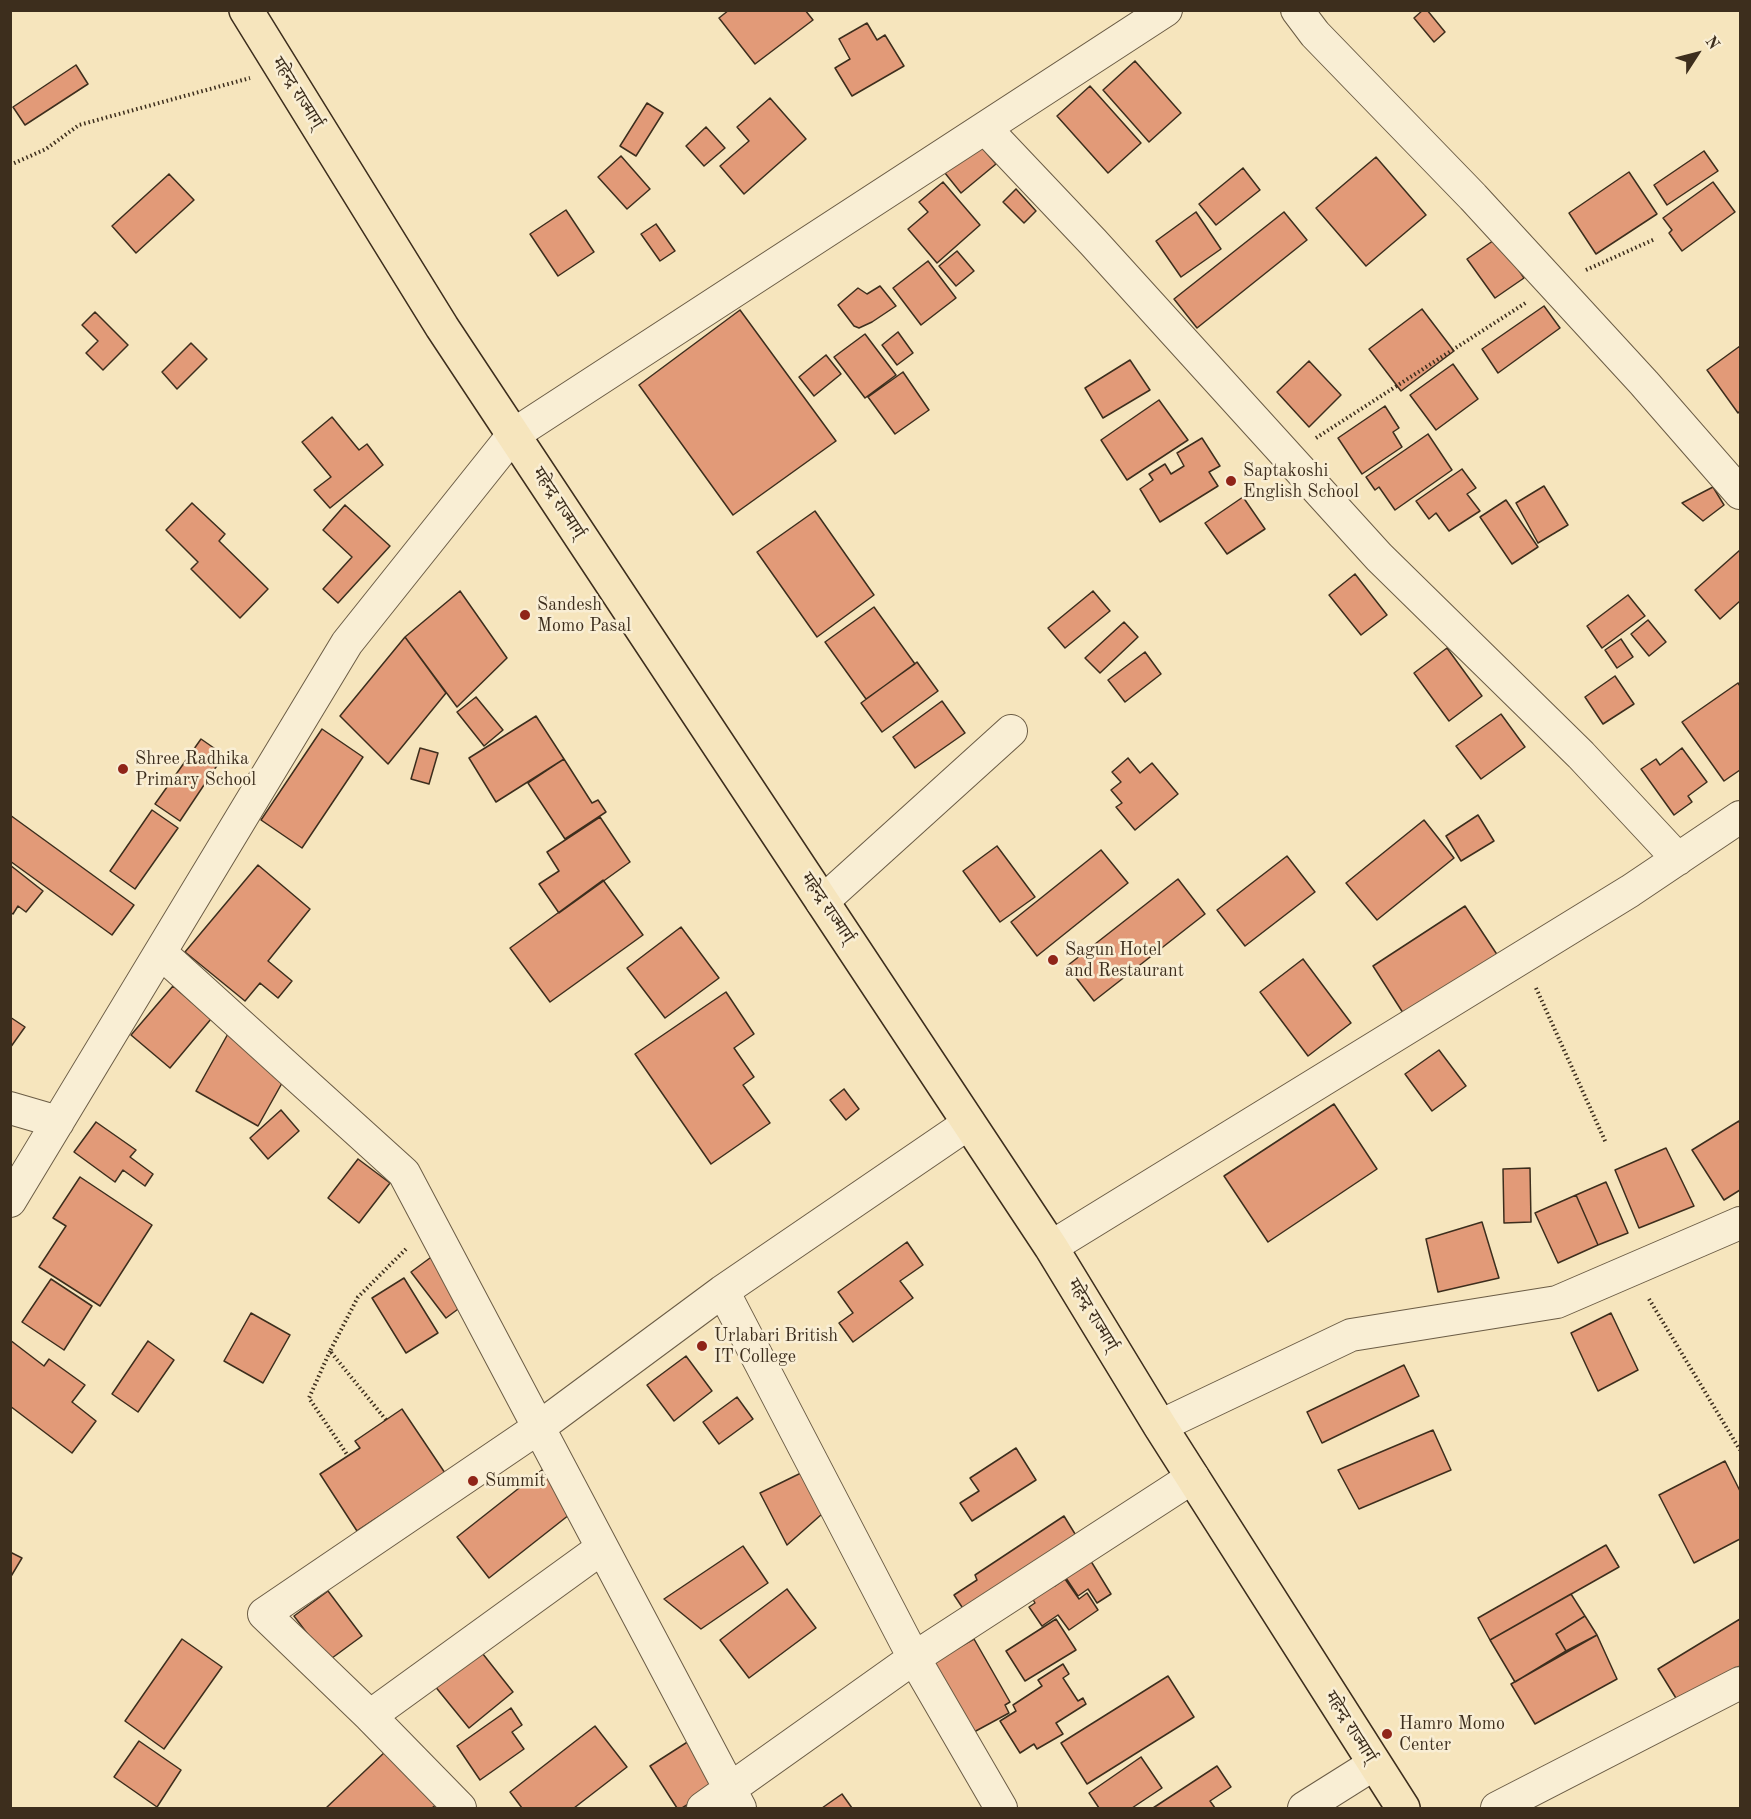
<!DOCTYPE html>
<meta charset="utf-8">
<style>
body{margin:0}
#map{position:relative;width:1751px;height:1819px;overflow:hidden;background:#f6e5bd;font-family:"Old Standard TT",serif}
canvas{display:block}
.frame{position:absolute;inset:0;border:12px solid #3d2e1d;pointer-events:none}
.north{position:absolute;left:1667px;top:24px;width:60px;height:60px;-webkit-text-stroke:4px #f9eed4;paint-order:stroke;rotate:54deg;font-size:16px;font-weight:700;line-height:24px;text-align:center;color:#3d2e1d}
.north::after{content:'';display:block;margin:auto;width:21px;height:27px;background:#3d2e1d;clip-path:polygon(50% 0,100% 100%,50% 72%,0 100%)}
</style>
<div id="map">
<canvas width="1751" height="1819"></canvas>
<div class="frame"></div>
<div class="north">N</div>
</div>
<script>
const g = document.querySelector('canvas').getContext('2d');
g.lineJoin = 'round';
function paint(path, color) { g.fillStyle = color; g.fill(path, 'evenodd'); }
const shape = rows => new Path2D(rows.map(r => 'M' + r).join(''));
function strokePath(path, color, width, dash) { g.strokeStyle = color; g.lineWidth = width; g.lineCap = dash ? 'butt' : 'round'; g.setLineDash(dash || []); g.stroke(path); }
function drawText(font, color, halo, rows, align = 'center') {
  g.font = font + ' "Old Standard TT","Noto Serif Devanagari",serif'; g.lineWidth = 5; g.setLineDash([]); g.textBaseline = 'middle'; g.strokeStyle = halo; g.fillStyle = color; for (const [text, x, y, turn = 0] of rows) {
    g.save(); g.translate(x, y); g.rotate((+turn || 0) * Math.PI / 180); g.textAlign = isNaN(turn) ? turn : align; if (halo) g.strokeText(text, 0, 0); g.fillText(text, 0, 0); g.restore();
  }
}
const building = shape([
 [729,10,805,10,813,20,755,64,719,18,729,10],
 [1423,10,1427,10,1445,32,1434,42,1414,18,1423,10],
 [867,23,877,40,885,35,904,66,852,96,835,68,850,59,839,39,867,23],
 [1135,61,1181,113,1149,142,1103,90,1135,61],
 [76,65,88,84,25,125,13,107,76,65],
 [1090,86,1141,143,1108,173,1057,116,1090,86],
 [770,98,806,139,744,194,720,166,749,141,737,127,770,98],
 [647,103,663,113,636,156,620,146,647,103],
 [706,127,725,148,704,166,686,146,706,127],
 [979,144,996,164,961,193,945,173,979,144],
 [1704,151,1718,171,1667,205,1654,185,1704,151],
 [621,156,650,189,627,209,598,177,621,156],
 [1376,157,1426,215,1366,266,1316,208,1376,157],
 [1243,168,1260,190,1216,225,1199,204,1243,168],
 [1629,172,1657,214,1596,254,1569,213,1629,172],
 [169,174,194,200,136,253,112,226,169,174],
 [943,182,980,225,937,263,908,229,928,212,919,202,943,182],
 [1713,182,1735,212,1682,251,1669,233,1672,230,1663,218,1713,182],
 [1016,189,1036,211,1024,223,1003,202,1016,189],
 [566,210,594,252,558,276,530,234,566,210],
 [1196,212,1221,249,1181,277,1156,241,1196,212],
 [1284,212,1307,240,1197,328,1174,299,1284,212],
 [656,224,675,251,660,261,641,234,656,224],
 [1497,238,1524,278,1495,298,1467,259,1497,238],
 [957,251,974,271,956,286,939,266,957,251],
 [928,261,956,298,921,325,893,288,928,261],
 [880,286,896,306,872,322,859,328,854,326,838,305,858,288,867,294,880,286],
 [1544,306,1560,328,1498,373,1482,349,1544,306],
 [1422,309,1454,351,1401,391,1369,349,1422,309],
 [740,310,836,441,733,515,639,385,740,310],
 [95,312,128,345,103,370,86,353,98,341,82,325,95,312],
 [898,332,913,353,897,365,882,345,898,332],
 [865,334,896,375,865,398,834,357,865,334],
 [191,343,207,359,177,389,162,372,191,343],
 [1740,346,1740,411,1738,413,1707,370,1740,346],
 [826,355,841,374,814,396,799,377,826,355],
 [1130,360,1150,390,1103,418,1085,388,1130,360],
 [1309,361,1341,395,1309,427,1277,392,1309,361],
 [1453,364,1478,399,1436,430,1410,395,1453,364],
 [903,372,929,410,895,434,868,397,903,372],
 [1159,400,1188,440,1127,480,1101,440,1159,400],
 [1385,406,1399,428,1393,432,1402,447,1362,474,1338,438,1385,406],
 [332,417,359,450,367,444,383,465,330,508,314,490,331,477,302,442,332,417],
 [1428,434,1452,470,1395,510,1379,487,1375,490,1366,477,1428,434],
 [1202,438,1220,466,1209,472,1218,486,1160,522,1140,489,1153,480,1149,474,1165,464,1171,474,1184,466,1177,453,1202,438],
 [1462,469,1476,488,1467,494,1480,511,1449,531,1436,513,1429,519,1416,501,1462,469],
 [1544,486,1568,525,1538,543,1516,503,1544,486],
 [1713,487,1724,505,1703,521,1682,503,1713,487],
 [1243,497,1265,529,1227,554,1205,523,1243,497],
 [1506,500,1538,547,1512,564,1480,517,1506,500],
 [192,503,225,534,219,541,268,589,240,618,191,569,198,562,166,530,192,503],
 [345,505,390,546,338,603,323,589,352,557,323,530,345,505],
 [815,511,874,595,817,637,757,552,815,511],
 [1740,550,1740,601,1720,619,1695,590,1740,550],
 [1355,574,1387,615,1361,635,1329,595,1355,574],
 [460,591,507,658,457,707,405,637,460,591],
 [1093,591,1110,611,1065,648,1048,628,1093,591],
 [1628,595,1645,616,1602,648,1587,626,1628,595],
 [874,607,915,664,866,699,825,642,874,607],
 [1648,620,1666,642,1649,656,1631,634,1648,620],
 [1124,622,1138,637,1100,673,1085,658,1124,622],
 [405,637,446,693,388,764,340,716,405,637],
 [1621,639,1633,657,1617,668,1605,650,1621,639],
 [1447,648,1482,696,1449,721,1414,673,1447,648],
 [1145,652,1161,674,1125,702,1108,680,1145,652],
 [917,662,938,691,882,732,861,703,917,662],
 [1615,676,1634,704,1603,724,1585,697,1615,676],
 [1738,683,1740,686,1740,770,1724,781,1682,722,1738,683],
 [476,697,503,730,484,746,457,712,476,697],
 [942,701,965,733,915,768,893,737,942,701],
 [1501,714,1525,747,1481,779,1456,746,1501,714],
 [536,716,564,759,496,802,469,758,536,716],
 [322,729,363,757,302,848,261,820,322,729],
 [201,739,224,755,180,821,155,804,201,739],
 [420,748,438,753,429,784,411,779,420,748],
 [1682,748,1707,782,1688,796,1692,802,1674,815,1641,769,1656,759,1660,765,1682,748],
 [1128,758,1140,773,1152,763,1178,794,1135,830,1116,807,1122,803,1111,790,1121,782,1112,772,1128,758],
 [564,759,592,803,598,800,606,812,565,839,528,783,564,759],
 [152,810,178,828,135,889,110,871,152,810],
 [10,815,134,905,112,935,10,861,10,815],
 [1478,815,1494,841,1461,861,1446,836,1478,815],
 [600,817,630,862,559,913,539,884,559,871,547,852,600,817],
 [1424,820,1454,858,1377,920,1346,883,1424,820],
 [997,846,1035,897,1000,922,963,871,997,846],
 [1101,850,1128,883,1037,956,1011,922,1101,850],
 [1287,856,1315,892,1245,946,1217,910,1287,856],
 [10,865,43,891,26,912,18,906,13,914,10,912,10,865],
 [258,865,310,909,268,961,292,981,278,998,260,983,245,1001,185,952,258,865],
 [1178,879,1205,914,1094,1001,1067,966,1178,879],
 [603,880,643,935,550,1002,510,948,603,880],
 [1465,906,1498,956,1405,1016,1373,966,1465,906],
 [681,927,719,978,665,1018,627,968,681,927],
 [1303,959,1351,1023,1308,1056,1260,992,1303,959],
 [173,986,211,1019,170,1068,131,1035,173,986],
 [726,992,754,1034,734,1048,754,1077,743,1085,770,1123,711,1164,635,1054,726,992],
 [10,1017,25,1027,10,1048,10,1017],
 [229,1032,291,1067,258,1126,196,1091,229,1032],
 [1439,1050,1466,1086,1432,1111,1405,1074,1439,1050],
 [844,1089,859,1109,846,1120,830,1100,844,1089],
 [1334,1104,1377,1169,1268,1242,1224,1176,1334,1104],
 [281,1110,299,1131,268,1159,250,1138,281,1110],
 [1739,1121,1740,1124,1740,1190,1724,1200,1692,1150,1739,1121],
 [96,1122,136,1150,130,1157,153,1174,145,1186,123,1170,115,1182,74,1152,96,1122],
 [1666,1148,1694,1206,1639,1228,1615,1170,1666,1148],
 [358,1159,390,1183,359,1223,328,1198,358,1159],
 [1530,1168,1531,1222,1504,1223,1503,1169,1530,1168],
 [80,1177,152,1225,100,1306,39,1267,66,1226,53,1218,80,1177],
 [1606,1182,1628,1233,1598,1245,1576,1195,1606,1182],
 [1576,1195,1598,1245,1558,1263,1535,1213,1576,1195],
 [1482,1222,1499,1278,1438,1292,1426,1239,1482,1222],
 [907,1242,923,1265,900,1281,913,1298,853,1342,839,1323,853,1313,838,1292,907,1242],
 [434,1255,469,1301,446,1318,411,1272,434,1255],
 [404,1278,438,1333,406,1353,372,1298,404,1278],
 [51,1279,92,1306,64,1350,22,1322,51,1279],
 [251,1313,290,1335,263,1383,224,1361,251,1313],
 [1611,1313,1638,1370,1598,1391,1571,1333,1611,1313],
 [10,1340,44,1366,49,1359,85,1385,72,1402,96,1421,72,1453,10,1406,10,1340],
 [148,1341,174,1360,138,1412,112,1394,148,1341],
 [686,1356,712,1391,674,1421,647,1385,686,1356],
 [1404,1365,1419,1396,1322,1443,1307,1412,1404,1365],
 [737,1397,753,1419,719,1444,703,1422,737,1397],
 [402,1409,445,1473,357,1531,320,1474,360,1448,355,1441,402,1409],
 [1433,1430,1451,1470,1359,1509,1338,1470,1433,1430],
 [1016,1448,1036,1480,972,1521,960,1503,979,1491,970,1478,1016,1448],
 [1725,1461,1740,1491,1740,1539,1694,1563,1659,1495,1725,1461],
 [542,1470,574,1511,489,1578,457,1537,542,1470],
 [801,1473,822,1514,787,1545,760,1493,801,1473],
 [1064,1516,1080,1542,968,1616,954,1595,977,1580,975,1575,1064,1516],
 [1606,1545,1619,1567,1490,1640,1478,1618,1606,1545],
 [743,1546,768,1583,701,1629,664,1599,743,1546],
 [10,1552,22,1558,10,1578,10,1552],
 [1089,1558,1111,1594,1097,1603,1088,1589,1078,1596,1064,1575,1089,1558],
 [1065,1579,1079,1599,1087,1593,1098,1610,1069,1630,1058,1615,1042,1626,1029,1607,1035,1603,1031,1596,1052,1581,1055,1586,1065,1579],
 [787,1589,816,1628,749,1678,720,1640,787,1589],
 [328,1591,362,1636,328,1661,294,1616,328,1591],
 [1571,1594,1585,1616,1556,1634,1566,1651,1515,1682,1490,1640,1571,1594],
 [1585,1616,1597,1635,1566,1651,1556,1634,1585,1616],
 [1056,1619,1076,1650,1025,1681,1006,1651,1056,1619],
 [1740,1619,1740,1666,1679,1703,1658,1669,1740,1619],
 [1597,1635,1617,1679,1535,1724,1511,1684,1597,1635],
 [182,1639,222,1667,164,1749,125,1721,182,1639],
 [974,1639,1010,1702,1005,1705,1009,1713,974,1732,933,1662,974,1639],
 [479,1649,513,1692,469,1728,434,1685,479,1649],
 [1063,1664,1069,1674,1063,1678,1078,1701,1083,1698,1086,1704,1056,1723,1063,1734,1037,1749,1034,1744,1020,1753,1000,1721,1016,1711,1013,1705,1042,1686,1038,1680,1063,1664],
 [1168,1676,1194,1717,1087,1784,1061,1743,1168,1676],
 [511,1708,522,1725,512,1732,524,1749,480,1780,457,1746,511,1708],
 [595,1726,627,1767,574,1808,522,1808,510,1792,595,1726],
 [139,1741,181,1770,157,1807,114,1777,139,1741],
 [689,1741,718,1786,682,1808,677,1808,650,1766,689,1741],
 [387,1750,438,1803,432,1808,326,1808,387,1750],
 [1141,1757,1162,1788,1132,1808,1099,1808,1089,1793,1141,1757],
 [1217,1766,1231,1787,1210,1801,1215,1808,1153,1808,1217,1766],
 [842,1794,852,1808,822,1808,842,1794]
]);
paint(building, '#e29a78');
strokePath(building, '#3d2e1d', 1.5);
const street = shape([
 [1297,10,1315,34,1473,197,1644,383,1740,493],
 [985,128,1093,242,1379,557,1581,755,1678,859],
 [822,902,1011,731],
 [161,953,404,1173,740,1808],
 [10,1108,58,1122],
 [10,1201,347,643,513,435,1166,10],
 [1051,1247,1630,891,1740,817],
 [723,1291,914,1658,1001,1808],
 [1160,1426,1351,1335,1557,1302,1740,1223],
 [370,1716,264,1614,538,1428,723,1291,969,1123],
 [460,1808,370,1716,602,1548],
 [703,1808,914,1658,1193,1477],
 [1304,1808,1374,1764],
 [1497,1808,1740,1683]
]);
const highway = shape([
 [246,10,442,327,1051,1247,1160,1426,1403,1808]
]);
strokePath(street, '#6b5c45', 34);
strokePath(highway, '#3d2e1d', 36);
strokePath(shape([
 [10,165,46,149,79,125,250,78],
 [1586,270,1655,239],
 [1316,438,1527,302],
 [1536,988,1606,1143],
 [1649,1299,1740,1450],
 [330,1351,309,1398,348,1456],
 [386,1420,330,1351,358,1297,407,1248]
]), '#3d2e1d', 4, [1.5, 3]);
strokePath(street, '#f9eed4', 32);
strokePath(highway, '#f6e5bd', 33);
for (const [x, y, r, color] of [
 [1231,481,6,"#8f2418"],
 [525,615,6,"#8f2418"],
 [123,769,6,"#8f2418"],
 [1053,960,6,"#8f2418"],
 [702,1346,6,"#8f2418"],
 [473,1481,6,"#8f2418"],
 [1387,1734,6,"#8f2418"]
]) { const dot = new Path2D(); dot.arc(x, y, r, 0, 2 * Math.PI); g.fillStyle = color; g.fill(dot); strokePath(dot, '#f9eed4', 2); }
drawText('18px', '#3d2e1d', '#f9eed4', [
 ["महेन्द्र राज्मार्ग्",297,93,58],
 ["महेन्द्र राज्मार्ग्",558,503,57],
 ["महेन्द्र राज्मार्ग्",827,908,56],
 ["महेन्द्र राज्मार्ग्",1092,1315,59],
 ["महेन्द्र राज्मार्ग्",1350,1727,58]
]);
drawText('18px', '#3d2e1d', '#f9eed4', [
 ["Saptakoshi",1243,471],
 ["English School",1243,492],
 ["Sandesh",537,605],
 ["Momo Pasal",537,626],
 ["Shree Radhika",135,759],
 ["Primary School",135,780],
 ["Sagun Hotel",1065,950],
 ["and Restaurant",1065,971],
 ["Urlabari British",714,1336],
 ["IT College",714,1357],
 ["Summit",485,1481],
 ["Hamro Momo",1399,1724],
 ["Center",1399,1745]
], 'left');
</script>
